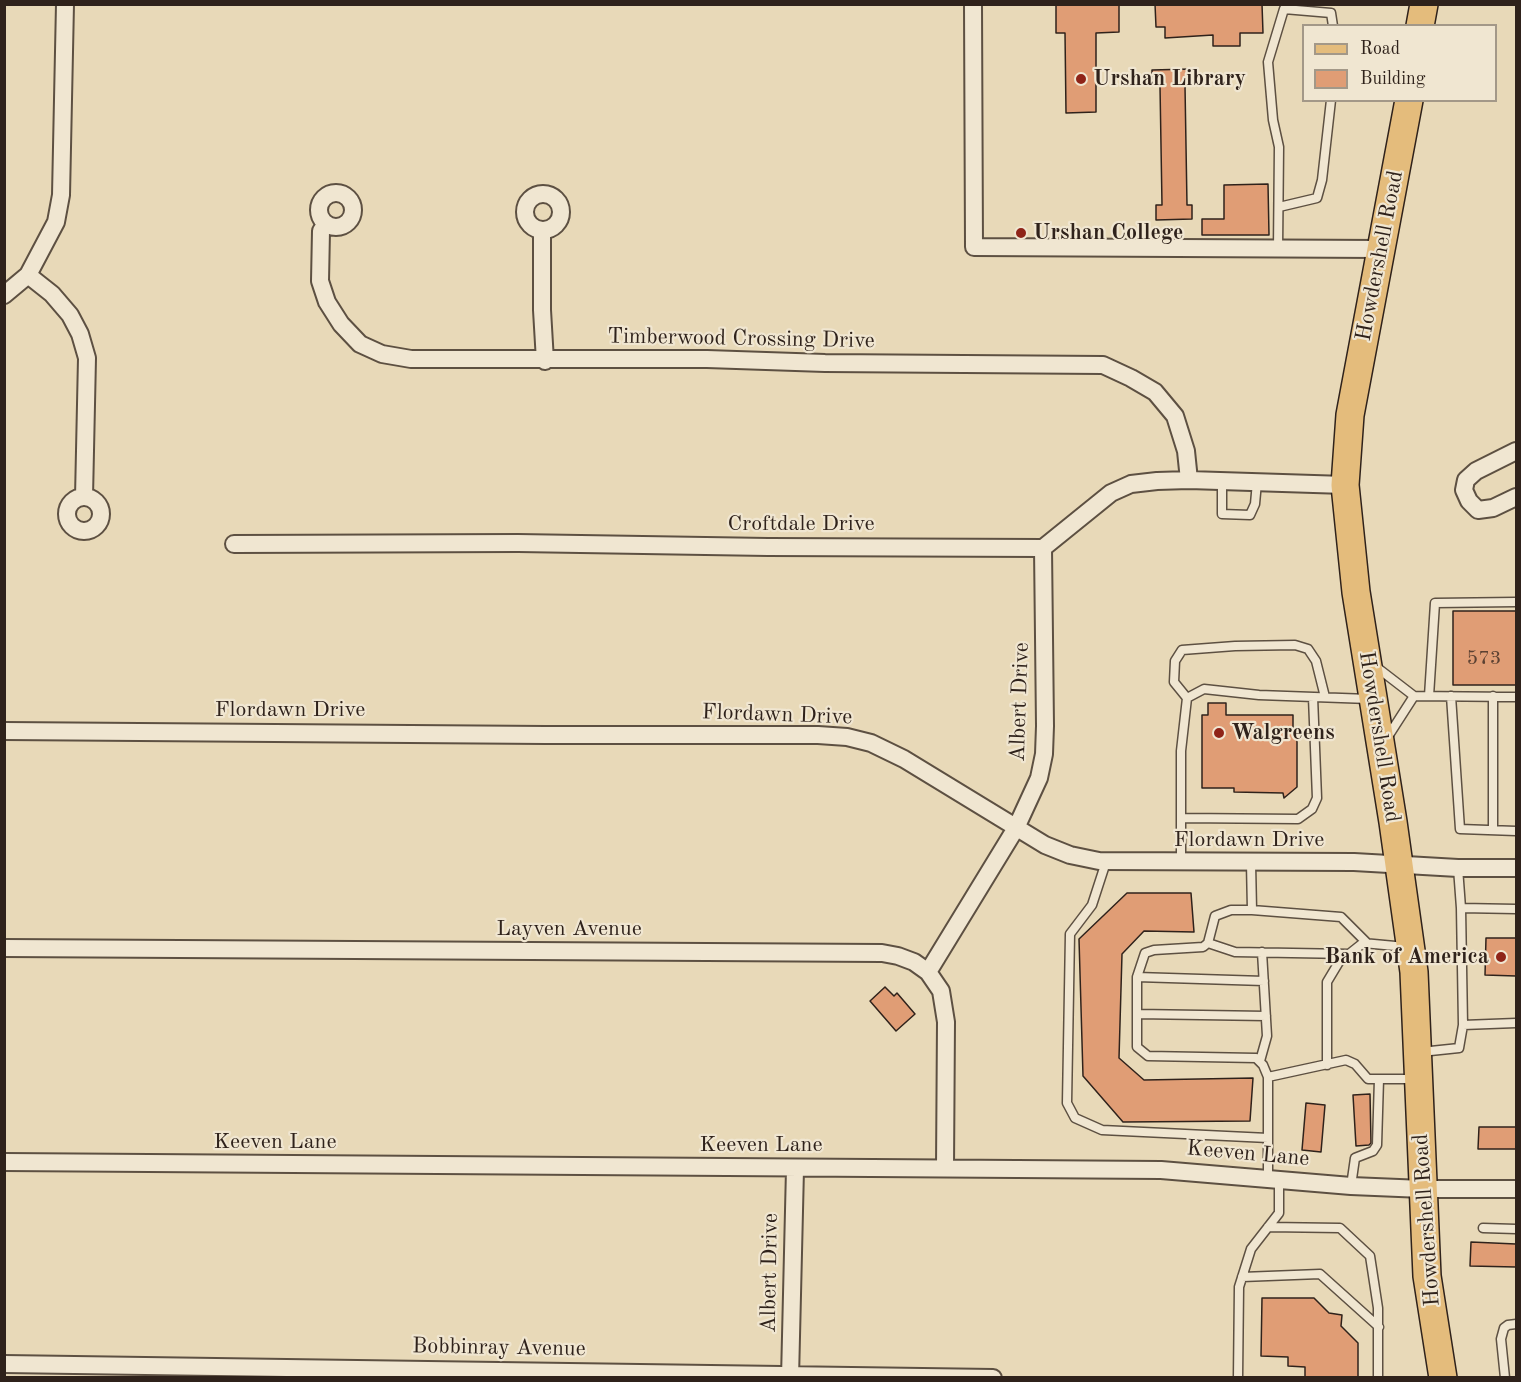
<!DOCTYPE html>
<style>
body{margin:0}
#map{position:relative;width:1521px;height:1382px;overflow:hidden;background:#e8d9b8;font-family:"Old Standard TT",serif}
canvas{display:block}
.frame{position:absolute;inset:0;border:6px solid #2f221b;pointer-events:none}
.legend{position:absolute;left:1302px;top:24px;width:195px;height:78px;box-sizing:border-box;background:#f0e6d1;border:2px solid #a39888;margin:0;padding:8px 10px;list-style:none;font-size:18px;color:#2f221b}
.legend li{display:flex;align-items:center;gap:12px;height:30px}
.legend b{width:30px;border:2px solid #a39888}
</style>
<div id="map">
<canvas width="1521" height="1382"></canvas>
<div class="frame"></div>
<ul class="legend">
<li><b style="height:8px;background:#e4bc7c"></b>Road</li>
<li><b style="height:16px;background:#e09d75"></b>Building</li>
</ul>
</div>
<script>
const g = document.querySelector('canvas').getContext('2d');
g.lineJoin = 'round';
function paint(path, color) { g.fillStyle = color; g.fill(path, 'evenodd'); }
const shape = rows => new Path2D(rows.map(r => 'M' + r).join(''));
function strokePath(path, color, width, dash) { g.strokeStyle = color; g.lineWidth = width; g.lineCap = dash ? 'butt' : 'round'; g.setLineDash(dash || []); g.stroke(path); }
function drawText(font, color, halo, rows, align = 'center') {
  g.font = font + ' "Old Standard TT",serif'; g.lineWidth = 4.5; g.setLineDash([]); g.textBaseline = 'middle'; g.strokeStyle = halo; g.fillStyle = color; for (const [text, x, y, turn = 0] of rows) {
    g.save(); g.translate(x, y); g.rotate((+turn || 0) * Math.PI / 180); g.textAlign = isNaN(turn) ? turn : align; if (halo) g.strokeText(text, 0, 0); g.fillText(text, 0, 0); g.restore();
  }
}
const building = shape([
 [1056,4,1119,4,1119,32,1096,33,1096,112,1066,113,1065,33,1056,33,1056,4],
 [1155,4,1262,4,1263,33,1240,33,1240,46,1213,46,1213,35,1165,38,1165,27,1156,27,1155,4],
 [1191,69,1191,86,1185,86,1187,205,1192,205,1192,219,1156,220,1156,205,1162,205,1160,86,1152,86,1152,70,1191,69],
 [1268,184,1269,235,1202,235,1202,219,1224,219,1224,185,1268,184],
 [1453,611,1516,611,1516,685,1453,685,1453,611],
 [1208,703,1226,703,1226,715,1293,715,1293,732,1297,732,1297,787,1284,798,1283,793,1234,792,1234,788,1202,788,1202,715,1208,715,1208,703],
 [1127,893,1191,893,1194,932,1144,931,1122,954,1119,1058,1144,1080,1253,1078,1250,1121,1123,1122,1083,1076,1079,939,1127,893],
 [1486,938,1516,938,1516,976,1485,975,1486,938],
 [885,987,894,996,897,993,915,1014,896,1031,870,1001,885,987],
 [1370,1094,1371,1143,1369,1145,1356,1146,1353,1095,1370,1094],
 [1306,1103,1325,1105,1321,1152,1302,1150,1306,1103],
 [1479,1127,1516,1127,1516,1149,1478,1149,1479,1127],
 [1471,1242,1516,1244,1516,1267,1470,1266,1471,1242],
 [1262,1298,1314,1298,1329,1313,1342,1315,1341,1326,1358,1343,1358,1377,1305,1377,1305,1367,1288,1366,1288,1357,1261,1356,1262,1298]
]);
paint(building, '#e09d75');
strokePath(building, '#2f221b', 1.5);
const service = shape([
 [1279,207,1317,198,1322,180,1331,100],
 [1278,249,1279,147,1273,120,1268,62,1284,9,1331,13,1333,26],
 [1222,482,1222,514,1250,515,1255,504,1257,482],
 [1375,666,1414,696,1387,738],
 [1414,696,1516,697],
 [1429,696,1435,603,1516,602],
 [1451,696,1460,829,1516,831],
 [1493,696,1493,830],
 [1187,698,1174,682,1175,661,1182,650,1235,646,1295,645,1308,649,1316,661,1325,697],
 [1181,818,1298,819,1312,809,1317,798,1313,697],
 [1106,862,1092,905,1070,934,1067,1103,1075,1118,1102,1130,1268,1138,1268,1178],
 [1181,863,1181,751,1187,698,1204,689,1259,695,1369,699],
 [1251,863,1252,910,1341,917,1367,943],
 [1458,868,1461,908],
 [1252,910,1231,910,1215,916,1208,943,1203,947,1154,950,1145,953,1137,977,1137,1047,1148,1056,1256,1058,1263,1065,1268,1077],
 [1208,943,1235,952,1349,954],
 [1137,977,1264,981],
 [1137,1014,1266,1016],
 [1463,1025,1461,908,1516,909],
 [1421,1052,1459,1048,1463,1025,1516,1023],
 [1260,1061,1267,1036,1262,952],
 [1327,1065,1327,982,1339,962,1363,943,1406,947],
 [1268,1138,1268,1077,1346,1060,1355,1064,1368,1079,1416,1079],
 [1351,1186,1355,1158,1373,1151,1377,1145,1379,1079],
 [1268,1227,1340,1228,1370,1256,1378,1308,1378,1378],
 [1483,1228,1516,1229],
 [1242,1277,1320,1274,1379,1327],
 [1238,1378,1239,1287,1251,1249,1279,1213,1279,1179],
 [1505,1378,1501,1339,1504,1328,1508,1325,1516,1324]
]);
const minor = shape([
 [973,4,974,247,1381,249],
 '319 210a17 17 0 1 1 34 0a17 17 0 1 1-34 0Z',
 '525 212a18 18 0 1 1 36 0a18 18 0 1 1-36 0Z',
 [326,224,321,231,320,281,327,302,341,324,360,344,382,354,411,359,707,359,825,363,1103,365,1131,378,1155,392,1175,416,1186,451,1189,480],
 [542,230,542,310,545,361],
 [28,275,52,294,70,315,80,334,87,358,84,497],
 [4,295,28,275,56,222,61,195,65,4],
 [1516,451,1476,471,1466,480,1464,490,1469,501,1478,510,1493,508,1516,497],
 '67 514a17 17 0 1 1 34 0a17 17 0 1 1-34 0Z',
 [234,544,518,543,768,547,1043,548,1111,493,1131,484,1157,481,1189,480,1345,485],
 [4,731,545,735,818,735,847,737,871,743,904,759,1045,845,1070,855,1099,861,1354,862,1458,868,1516,868],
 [4,948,882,953,898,956,914,962,928,972,941,991,946,1022,945,1167],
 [928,972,1016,828,1039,778,1044,754,1045,726,1043,548],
 [4,1162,1161,1170,1351,1186,1423,1189,1516,1189],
 [4,1364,993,1378],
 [790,1378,795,1169]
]);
const primary = shape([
 [1420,26,1424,4],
 [1409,100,1350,415,1345,485,1356,592,1393,822,1414,972,1427,1276,1443,1378]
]);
strokePath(service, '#5d5042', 11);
strokePath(minor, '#5d5042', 20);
strokePath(primary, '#2f221b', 30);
strokePath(service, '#f0e6d1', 8);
strokePath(minor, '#f0e6d1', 16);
strokePath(primary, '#e4bc7c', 27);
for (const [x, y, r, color] of [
 [1081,79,6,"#8f2418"],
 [1021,233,6,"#8f2418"],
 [1219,733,6,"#8f2418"],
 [1501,957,6,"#8f2418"]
]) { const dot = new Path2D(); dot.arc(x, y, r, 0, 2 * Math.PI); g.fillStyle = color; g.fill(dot); strokePath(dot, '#f0e6d1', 2); }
drawText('20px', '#5b4132', null, [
 ["573",1484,659]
]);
drawText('bold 22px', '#2f221b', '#f0e6d1', [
 ["Urshan Library",1093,79],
 ["Urshan College",1033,233],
 ["Walgreens",1231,733],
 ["Bank of America",1489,957,"right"]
], 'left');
drawText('22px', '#2f221b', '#f0e6d1', [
 ["Howdershell Road",1380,256,-79],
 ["Timberwood Crossing Drive",741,339,1],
 ["Croftdale Drive",801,524],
 ["Albert Drive",1020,702,-88],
 ["Flordawn Drive",290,710],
 ["Flordawn Drive",777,715,2],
 ["Howdershell Road",1379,737,81],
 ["Flordawn Drive",1249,840],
 ["Layven Avenue",569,929],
 ["Keeven Lane",275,1142],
 ["Keeven Lane",761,1145],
 ["Keeven Lane",1248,1154,5],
 ["Howdershell Road",1427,1220,-94],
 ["Albert Drive",770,1273,-89],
 ["Bobbinray Avenue",499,1348,1]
]);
</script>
